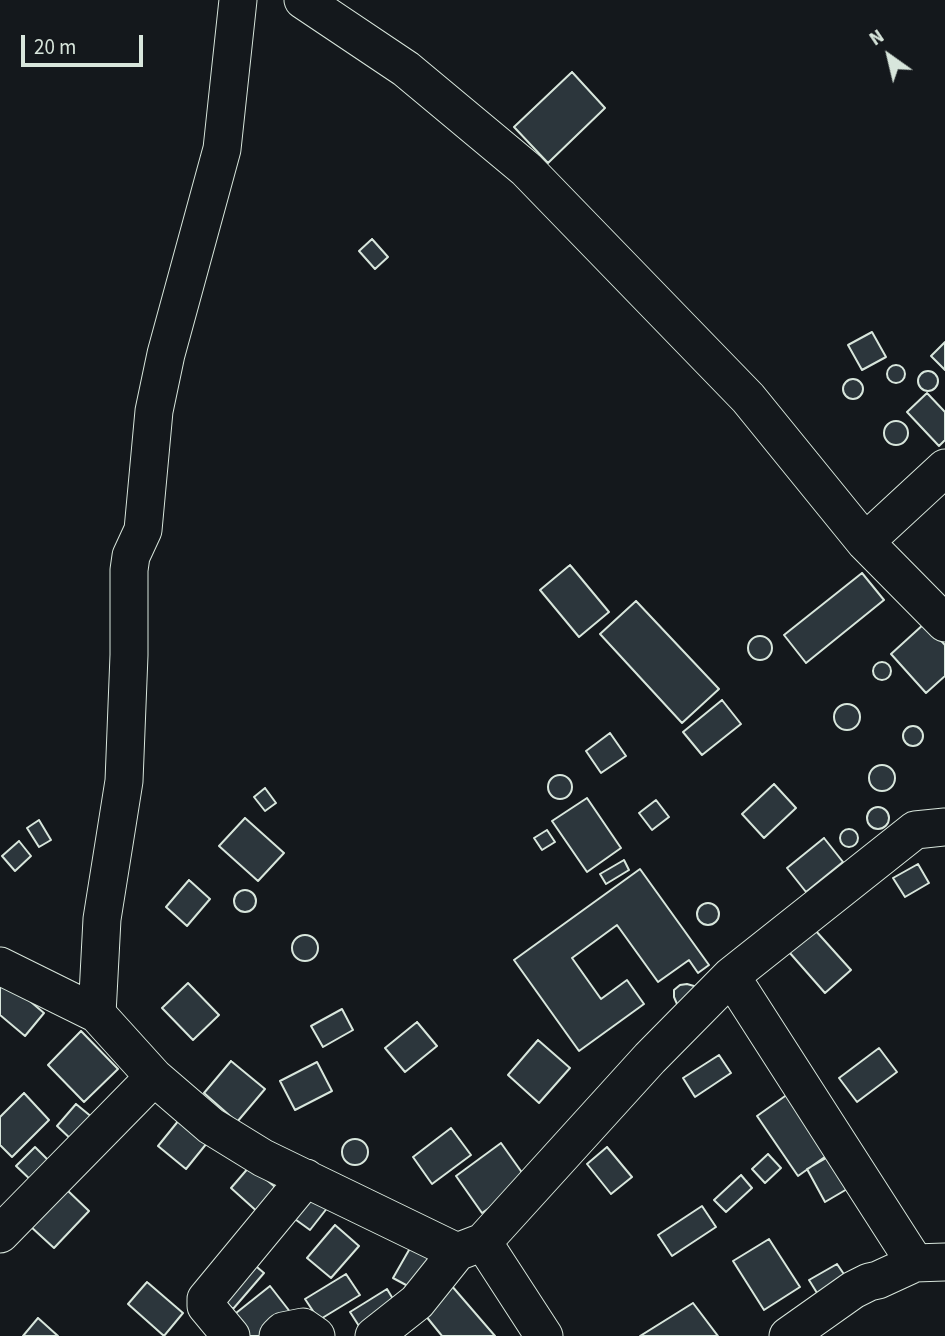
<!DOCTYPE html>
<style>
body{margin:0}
#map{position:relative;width:945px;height:1336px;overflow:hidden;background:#14181c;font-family:"Source Sans 3",sans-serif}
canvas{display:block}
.north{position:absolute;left:854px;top:21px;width:70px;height:70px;-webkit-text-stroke:5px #14181c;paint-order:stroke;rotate:326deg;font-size:19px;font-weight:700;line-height:28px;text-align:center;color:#d8e6dc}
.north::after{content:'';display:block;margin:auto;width:24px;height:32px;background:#d8e6dc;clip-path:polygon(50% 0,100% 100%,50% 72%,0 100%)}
.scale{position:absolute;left:21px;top:35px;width:122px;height:32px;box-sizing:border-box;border:4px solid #d8e6dc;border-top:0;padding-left:9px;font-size:21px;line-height:24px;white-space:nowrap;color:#d8e6dc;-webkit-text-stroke:5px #14181c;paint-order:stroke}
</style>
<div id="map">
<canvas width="945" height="1336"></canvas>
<div class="north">N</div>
<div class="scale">20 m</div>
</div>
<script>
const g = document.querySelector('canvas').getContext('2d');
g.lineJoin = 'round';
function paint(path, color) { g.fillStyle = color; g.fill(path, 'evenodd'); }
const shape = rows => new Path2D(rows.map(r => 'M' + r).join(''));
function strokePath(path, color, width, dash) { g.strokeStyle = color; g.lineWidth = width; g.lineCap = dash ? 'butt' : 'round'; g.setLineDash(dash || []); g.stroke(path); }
const building = shape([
 [572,72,605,108,548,163,514,127,572,72],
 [372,239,388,257,375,269,359,251,372,239],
 [872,332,886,357,862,370,848,345,872,332],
 [945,342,945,370,931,356,945,342],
 '887 374a9 9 0 1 1 18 0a9 9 0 1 1-18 0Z',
 '918 381a10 10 0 1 1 20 0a10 10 0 1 1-20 0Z',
 '843 389a10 10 0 1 1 20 0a10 10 0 1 1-20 0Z',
 [927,393,945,412,945,440,939,446,907,412,927,393],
 '884 433a12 12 0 1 1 24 0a12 12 0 1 1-24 0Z',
 [570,565,609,612,579,637,540,590,570,565],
 [862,573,884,600,806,663,784,635,862,573],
 [636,601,719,689,682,723,600,634,636,601],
 [925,623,945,645,945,676,926,693,891,654,925,623],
 '748 648a12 12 0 1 1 24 0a12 12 0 1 1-24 0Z',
 '873 671a9 9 0 1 1 18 0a9 9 0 1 1-18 0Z',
 [722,700,741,724,702,755,683,732,722,700],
 '834 717a13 13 0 1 1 26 0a13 13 0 1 1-26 0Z',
 '903 736a10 10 0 1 1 20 0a10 10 0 1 1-20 0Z',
 [610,733,626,756,601,773,586,751,610,733],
 '869 778a13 13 0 1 1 26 0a13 13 0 1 1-26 0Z',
 '548 787a12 12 0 1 1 24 0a12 12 0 1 1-24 0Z',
 [774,784,796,808,764,838,742,814,774,784],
 [265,788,276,803,265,811,254,797,265,788],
 [587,798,621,848,587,872,552,821,587,798],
 [656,800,669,817,652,830,639,813,656,800],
 '867 818a11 11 0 1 1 22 0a11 11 0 1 1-22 0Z',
 [245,818,284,853,258,881,219,846,245,818],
 [39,820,51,840,39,847,27,828,39,820],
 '840 838a9 9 0 1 1 18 0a9 9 0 1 1-18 0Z',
 [547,830,555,842,542,850,534,838,547,830],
 [824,838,843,862,806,892,787,868,824,838],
 [19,841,31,856,15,871,2,856,19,841],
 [624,860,629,870,606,884,600,874,624,860],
 [918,864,929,883,905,897,893,878,918,864],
 [640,869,709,965,698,973,689,960,658,982,617,925,572,958,601,999,627,980,644,1004,579,1051,514,960,640,869],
 [189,880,210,899,187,926,166,907,189,880],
 '234 901a11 11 0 1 1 22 0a11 11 0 1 1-22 0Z',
 '697 914a11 11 0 1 1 22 0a11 11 0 1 1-22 0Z',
 [815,930,851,970,825,993,789,952,815,930],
 '292 948a13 13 0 1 1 26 0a13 13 0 1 1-26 0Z',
 [0,976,44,1013,25,1036,0,1015,0,976],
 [188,983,219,1015,193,1040,162,1008,188,983],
 [687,984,694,986,697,993,684,1007,677,1004,674,997,674,990,680,985,687,984],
 [342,1009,353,1030,323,1047,311,1026,342,1009],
 [417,1022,437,1046,405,1072,385,1048,417,1022],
 [81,1031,118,1069,84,1102,48,1065,81,1031],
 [538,1040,570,1068,539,1103,508,1075,538,1040],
 [879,1048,897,1072,857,1102,839,1078,879,1048],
 [719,1055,731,1073,695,1097,683,1078,719,1055],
 [231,1061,265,1089,237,1122,204,1093,231,1061],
 [317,1062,332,1091,295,1110,280,1081,317,1062],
 [795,1089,836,1149,798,1176,757,1116,795,1089],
 [24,1093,49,1120,12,1157,0,1145,0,1117,24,1093],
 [76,1104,93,1118,73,1141,57,1126,76,1104],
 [179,1120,207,1143,186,1169,158,1146,179,1120],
 [451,1128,471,1155,432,1184,413,1157,451,1128],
 '342 1152a13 13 0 1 1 26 0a13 13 0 1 1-26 0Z',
 [501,1143,528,1181,482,1213,456,1176,501,1143],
 [35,1147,52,1164,33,1182,16,1166,35,1147],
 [607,1147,632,1177,611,1194,587,1164,607,1147],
 [835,1153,854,1185,825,1202,807,1169,835,1153],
 [768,1154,781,1168,765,1183,752,1169,768,1154],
 [250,1166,281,1192,261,1215,231,1188,250,1166],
 [741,1175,752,1188,726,1212,714,1200,741,1175],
 [66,1189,89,1211,54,1248,30,1226,66,1189],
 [310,1193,328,1207,310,1230,292,1217,310,1193],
 [702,1206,716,1227,672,1256,658,1235,702,1206],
 [335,1225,359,1246,331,1278,307,1258,335,1225],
 [769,1239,800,1287,764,1310,733,1261,769,1239],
 [413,1243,439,1257,419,1292,393,1278,413,1243],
 [251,1262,264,1273,233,1309,220,1298,251,1262],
 [837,1264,850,1283,822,1301,809,1280,837,1264],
 [346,1274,360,1295,319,1320,305,1299,346,1274],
 [147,1282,183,1313,164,1336,128,1304,147,1282],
 [451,1285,495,1336,442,1336,421,1310,451,1285],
 [270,1286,291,1313,262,1336,247,1336,231,1317,270,1286],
 [387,1289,396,1304,359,1326,350,1312,387,1289],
 [693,1303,718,1336,640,1336,693,1303],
 [38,1318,58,1336,23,1336,38,1318]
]);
paint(building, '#2c363c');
strokePath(building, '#d8e6dc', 2);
const minor = shape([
 [303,0,406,69,526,169,748,398,865,542,945,623],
 [865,542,945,468],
 [0,966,97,1014,154,1077,211,1126,263,1158,457,1252],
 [731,976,915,1263],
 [97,1014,102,919,124,781,129,655,129,570,131,556,143,530,154,411,166,354,222,149,238,0],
 [0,1234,154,1077],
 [483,1242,544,1336],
 [231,1336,206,1306,206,1299,306,1178],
 [278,1336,283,1331,303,1327,316,1336],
 [374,1336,417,1302,457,1252,483,1242,650,1058,731,976,915,830,945,827],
 [788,1336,853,1290,869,1282,878,1280,915,1263,945,1262]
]);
strokePath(minor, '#d8e6dc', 39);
strokePath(minor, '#14181c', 37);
</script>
